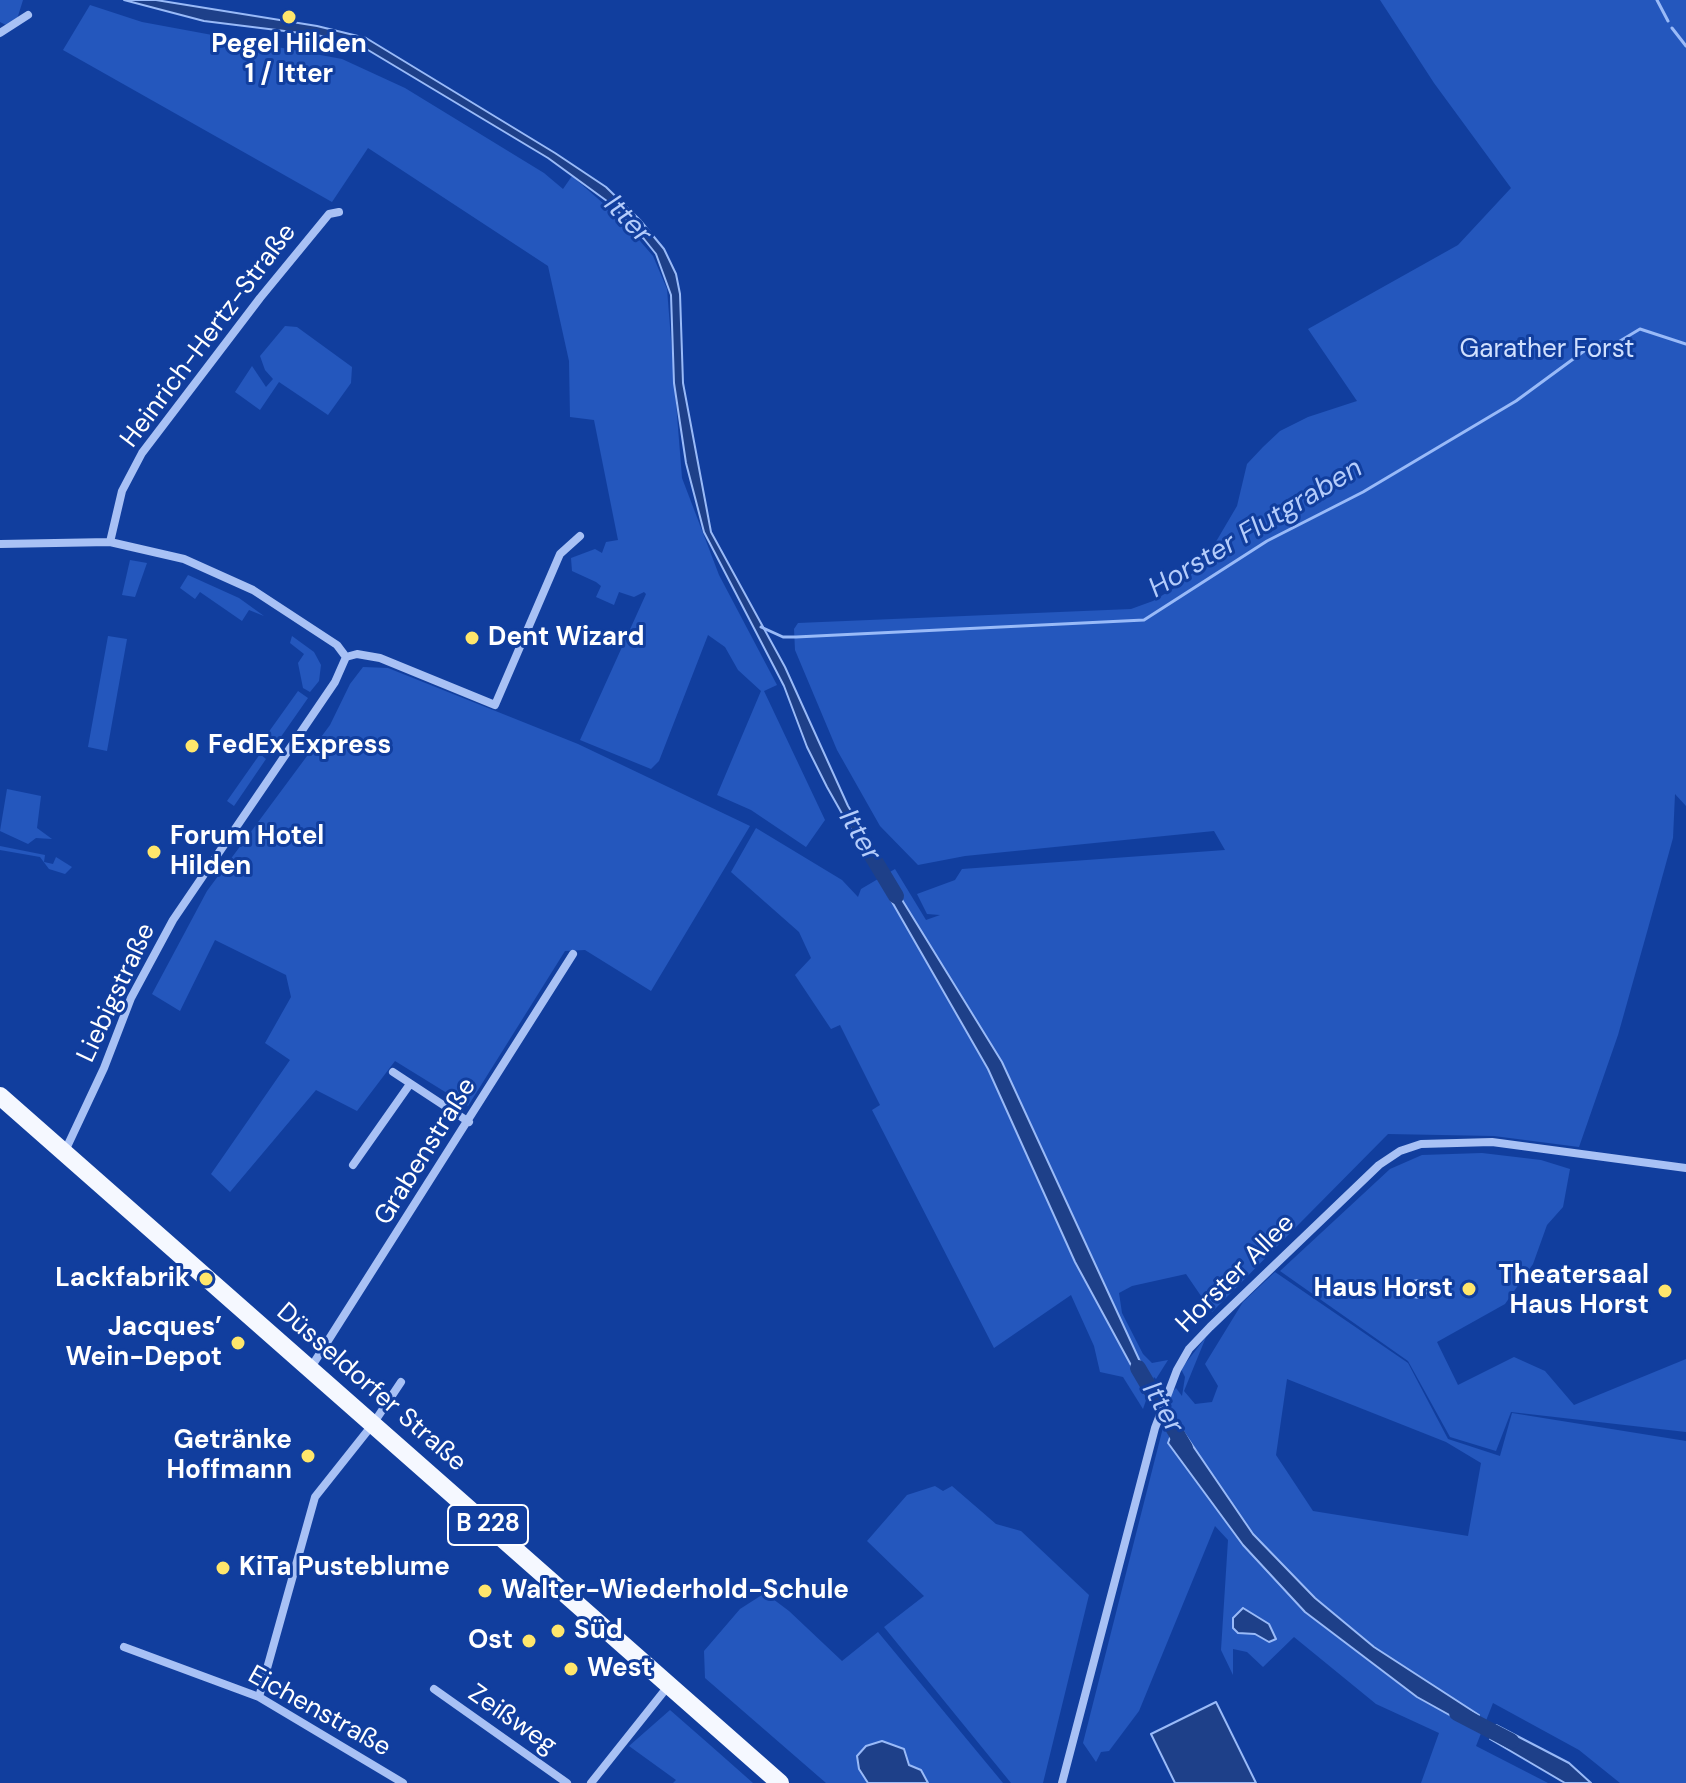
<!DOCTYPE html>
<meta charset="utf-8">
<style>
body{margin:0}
canvas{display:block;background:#113e9e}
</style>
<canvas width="1686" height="1783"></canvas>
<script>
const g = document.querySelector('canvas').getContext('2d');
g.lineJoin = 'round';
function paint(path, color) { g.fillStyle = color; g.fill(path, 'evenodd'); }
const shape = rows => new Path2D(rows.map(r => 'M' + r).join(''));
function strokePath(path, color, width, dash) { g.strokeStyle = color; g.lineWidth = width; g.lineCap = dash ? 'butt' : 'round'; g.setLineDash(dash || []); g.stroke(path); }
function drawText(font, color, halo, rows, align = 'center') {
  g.font = font + ' "DM Sans",sans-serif'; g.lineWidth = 6; g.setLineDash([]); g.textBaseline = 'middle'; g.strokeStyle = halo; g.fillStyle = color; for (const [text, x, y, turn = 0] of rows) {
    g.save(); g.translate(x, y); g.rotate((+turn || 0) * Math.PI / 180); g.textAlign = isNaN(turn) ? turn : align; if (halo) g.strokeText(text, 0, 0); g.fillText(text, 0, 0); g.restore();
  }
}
paint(shape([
 [0,0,23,0,14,29,0,22],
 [1380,0,1686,0,1686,806,1675,794,1673,838,1647,932,1618,1035,1579,1147,1494,1136,1388,1134,1212,1312,1186,1274,1132,1286,1119,1293,1122,1313,1143,1354,1152,1363,1168,1360,1156,1379,1154,1377,1143,1409,1123,1377,1100,1372,1094,1346,1071,1295,994,1348,872,1110,880,1105,840,1025,831,1029,795,975,811,958,799,932,731,872,756,828,842,880,858,897,861,889,895,869,926,920,940,915,927,914,917,894,955,880,962,869,1225,850,1214,831,965,856,918,865,880,826,837,750,795,650,794,629,798,623,1131,609,1153,601,1181,584,1204,562,1237,506,1247,464,1263,447,1280,431,1308,417,1357,401,1308,329,1458,245,1511,188,1434,83],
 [90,5,142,22,342,59,405,88,544,173,563,189,572,176,621,219,653,256,667,289,682,478,719,575,777,685,764,691,825,820,806,847,751,810,717,795,761,691,738,670,725,647,708,635,659,761,651,769,580,740,646,594,644,592,634,597,619,592,614,605,596,597,601,586,596,582,572,571,571,558,595,549,602,553,606,542,618,540,594,420,570,417,569,361,548,266,368,148,332,202,63,50],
 [285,326,297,327,352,367,351,383,328,415,279,382,260,410,235,392,252,366,266,387,273,379,265,370,260,356],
 [130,560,147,563,135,597,122,595],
 [188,575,239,598,264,616,249,610,242,621,200,592,195,599,180,588],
 [108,636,127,639,107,751,88,747],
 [292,636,314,652,321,665,319,681,310,692,303,688,298,663,304,654,290,643],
 [363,667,388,668,578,744,750,826,651,991,585,950,565,951,468,1106,395,1061,357,1111,316,1090,230,1192,211,1174,290,1060,265,1043,291,997,286,975,215,940,180,1011,152,994,207,891,330,725,350,684],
 [298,691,308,698,271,751,263,740],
 [260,754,266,759,234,806,227,801],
 [7,789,41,796,37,828,52,839,36,838,28,844,0,831],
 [0,846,45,855,44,862,53,864,56,857,72,867,65,874,49,869,40,857,0,850],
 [1482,1153,1541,1160,1570,1169,1563,1207,1547,1225,1533,1264,1505,1304,1437,1342,1458,1385,1514,1357,1545,1371,1574,1405,1686,1359,1686,1432,1511,1412,1496,1451,1450,1437,1408,1361,1280,1271,1390,1169,1422,1155],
 [1275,1272,1408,1363,1448,1439,1500,1456,1512,1413,1686,1441,1686,1783,1620,1783,1579,1750,1493,1703,1476,1746,1548,1783,1421,1783,1439,1733,1376,1704,1294,1637,1263,1667,1247,1652,1233,1649,1233,1675,1221,1650,1228,1540,1215,1526,1139,1711,1109,1751,1101,1752,1096,1762,1083,1743,1172,1392,1176,1388,1182,1396,1185,1377,1181,1369,1206,1337,1184,1391,1195,1404,1212,1402,1218,1386,1205,1364,1243,1302],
 [1287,1379,1446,1442,1481,1463,1468,1536,1313,1511,1276,1455],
 [935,1486,943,1491,952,1486,996,1524,1021,1531,1089,1595,1043,1783,1011,1783,884,1627,924,1596,867,1541,907,1495],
 [765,1593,789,1611,842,1661,878,1632,1003,1783,826,1783,705,1678,704,1651,740,1609],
 [670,1710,710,1745,753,1783,673,1783,676,1780,629,1746]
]), '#2457bd');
const water = shape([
 [124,0,156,0,317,26,366,38,555,153,606,187,640,220,664,249,676,274,680,294,683,383,711,532,785,667,848,806,884,866,875,872,827,787,807,747,784,686,704,532,686,463,674,383,671,295,656,254,644,239,611,204,548,158,363,47,317,35,204,21,124,0],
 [888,877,1002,1062,1149,1381,1145,1391,1075,1262,988,1069,880,881,888,877],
 '1409 1289a9 9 0 1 1 18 0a9 9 0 1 1-18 0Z',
 [1176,1421,1253,1534,1315,1598,1374,1647,1479,1715,1471,1727,1417,1697,1305,1612,1243,1545,1168,1443,1176,1421],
 [1243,1608,1269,1624,1276,1639,1269,1642,1255,1634,1238,1633,1233,1628,1233,1618,1243,1608],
 [1216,1702,1256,1783,1175,1783,1151,1734,1216,1702],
 [1496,1725,1569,1763,1591,1783,1565,1783,1490,1739,1496,1725],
 [882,1741,904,1749,909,1765,921,1770,928,1783,868,1783,859,1769,857,1756,866,1746,882,1741]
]);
paint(water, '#1e4089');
strokePath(water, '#99baf8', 2);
strokePath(shape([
 [1657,0,1668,21],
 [1672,28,1686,46],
 [761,627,783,637,796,637,1144,620,1267,541,1363,492,1516,401,1595,343,1615,344,1640,329,1686,344]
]), '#99baf8', 3);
strokePath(shape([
 [869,851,896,896],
 [1138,1368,1185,1448],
 [1457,1713,1511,1741]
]), '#1e4089', 16);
strokePath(shape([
 [0,33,28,15],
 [110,542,122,491,142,453,260,298,329,214,339,212],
 [0,544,110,542,184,559,253,590,337,645,346,657],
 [346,657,357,654,380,658,495,705,560,554,580,536],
 [393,1072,469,1122],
 [65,1151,104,1068,131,998,173,920,335,682,346,657],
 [353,1165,410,1084],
 [310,1369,573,954],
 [124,1647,259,1697,403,1783],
 [434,1689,567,1783],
 [259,1697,315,1497,373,1424,401,1382],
 [591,1783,669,1685],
 [1062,1783,1155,1428,1177,1370,1189,1349,1210,1327,1379,1165,1400,1151,1421,1144,1492,1142,1686,1168]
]), '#a8c1f5', 8);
strokePath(shape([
 [0,1096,780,1783]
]), '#f5f8ff', 18);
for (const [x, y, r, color] of [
 [289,17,8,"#ffe66b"],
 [472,638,8,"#ffe66b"],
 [192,746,8,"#ffe66b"],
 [154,852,8,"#ffe66b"],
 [206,1279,8,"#ffe66b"],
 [1469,1289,8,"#ffe66b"],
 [1665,1291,8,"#ffe66b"],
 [238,1343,8,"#ffe66b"],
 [308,1456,8,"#ffe66b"],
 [223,1568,8,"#ffe66b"],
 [485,1591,8,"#ffe66b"],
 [558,1631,8,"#ffe66b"],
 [529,1641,8,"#ffe66b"],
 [571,1669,8,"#ffe66b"]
]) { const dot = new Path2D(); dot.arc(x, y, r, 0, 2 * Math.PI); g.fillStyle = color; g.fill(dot); strokePath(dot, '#113e9e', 3); }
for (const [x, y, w] of [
 [488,1525,80]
]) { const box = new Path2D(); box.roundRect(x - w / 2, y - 20, w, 40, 6); g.fillStyle = '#113e9e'; g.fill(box); strokePath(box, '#fff', 2); }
drawText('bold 24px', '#fff', null, [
 ["B 228",488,1525]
]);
drawText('bold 26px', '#fff', '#113e9e', [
 ["Pegel Hilden",289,45,"center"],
 ["1 / Itter",289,75,"center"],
 ["Dent Wizard",488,638],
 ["FedEx Express",208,746],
 ["Forum Hotel",170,837],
 ["Hilden",170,867],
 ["Theatersaal",1649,1276,"right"],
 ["Haus Horst",1649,1306,"right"],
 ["Lackfabrik",190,1279,"right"],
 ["Haus Horst",1453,1289,"right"],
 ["Jacques’",222,1328,"right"],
 ["Wein-Depot",222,1358,"right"],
 ["Getränke",292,1441,"right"],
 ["Hoffmann",292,1471,"right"],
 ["KiTa Pusteblume",239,1568],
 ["Walter-Wiederhold-Schule",501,1591],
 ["Süd",574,1631],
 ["Ost",513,1641,"right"],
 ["West",587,1669]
], 'left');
drawText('26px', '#fff', '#113e9e', [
 ["Heinrich-Hertz-Straße",209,336,-53],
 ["Liebigstraße",117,993,-65],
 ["Grabenstraße",426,1152,-58],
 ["Horster Allee",1236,1274,-45],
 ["Düsseldorfer Straße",371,1388,41],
 ["Eichenstraße",319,1712,29],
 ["Zeißweg",512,1720,35]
]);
drawText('26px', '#d0e0fe', '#113e9e', [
 ["Garather Forst",1547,350]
]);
drawText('italic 28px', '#b4ccfb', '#113e9e', [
 ["Itter",627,220,46],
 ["Horster Flutgraben",1256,529,-31],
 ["Itter",859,836,59],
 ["Itter",1162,1408,60]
]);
</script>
